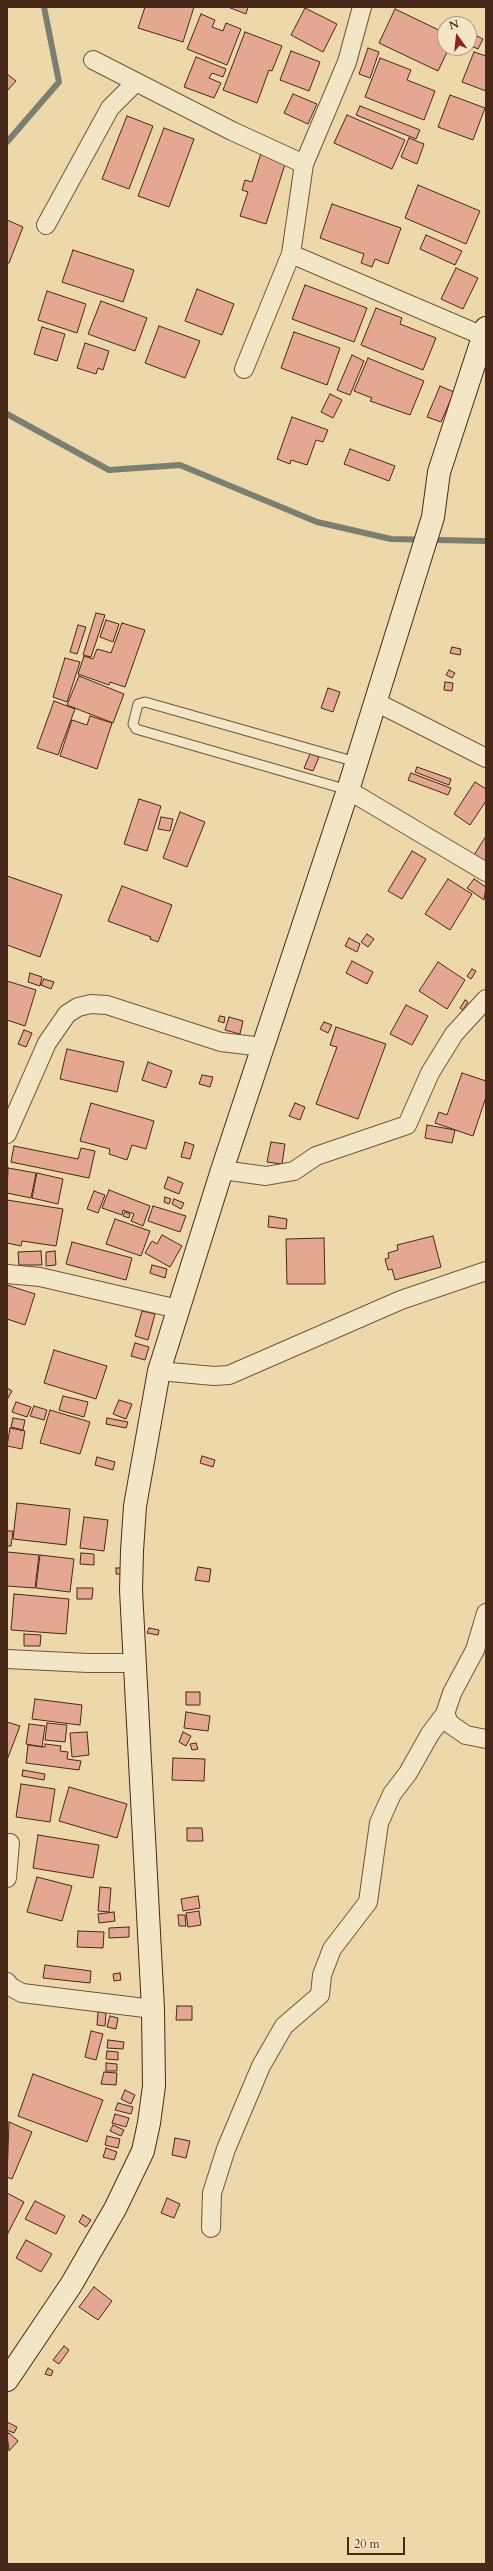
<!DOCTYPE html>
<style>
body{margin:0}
#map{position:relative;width:493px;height:2571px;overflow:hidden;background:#ecd8a9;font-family:Cardo,serif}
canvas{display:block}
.frame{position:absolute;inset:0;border:8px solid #482919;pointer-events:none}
.north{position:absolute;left:437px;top:16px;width:40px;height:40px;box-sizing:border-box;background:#f3e6c7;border:1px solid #af9a81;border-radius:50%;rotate:345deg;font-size:11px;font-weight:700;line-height:16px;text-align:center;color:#482919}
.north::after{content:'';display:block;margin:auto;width:14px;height:18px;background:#8f2418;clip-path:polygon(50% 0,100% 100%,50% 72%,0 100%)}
.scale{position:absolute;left:347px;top:2537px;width:58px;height:18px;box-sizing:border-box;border:2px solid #482919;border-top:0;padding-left:5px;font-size:12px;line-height:14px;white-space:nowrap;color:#482919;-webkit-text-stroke:3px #f3e6c7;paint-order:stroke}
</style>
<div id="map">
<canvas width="493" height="2571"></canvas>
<div class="frame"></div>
<div class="north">N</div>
<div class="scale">20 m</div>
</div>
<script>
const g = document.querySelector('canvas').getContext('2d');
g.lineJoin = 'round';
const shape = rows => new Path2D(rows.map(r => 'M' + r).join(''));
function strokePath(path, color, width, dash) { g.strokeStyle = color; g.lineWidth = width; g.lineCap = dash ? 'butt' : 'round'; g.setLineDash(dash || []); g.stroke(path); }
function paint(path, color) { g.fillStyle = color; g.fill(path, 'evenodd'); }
strokePath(shape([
 [7,142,59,82,44,7],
 [7,414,109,470,180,465,317,522,391,539,486,541]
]), '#797f72', 6);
const building = shape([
 [145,7,194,7,183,42,138,28,145,7],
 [228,7,248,7,246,14,228,7],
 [305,8,337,24,323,52,291,35,305,8],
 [395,9,445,33,445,48,449,48,438,71,379,43,395,9],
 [201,14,215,20,212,27,223,31,226,23,241,29,227,65,187,49,201,14],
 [245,32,282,46,272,71,269,70,257,103,223,90,245,32],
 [469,32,483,39,478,49,469,45,469,32],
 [368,48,379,52,370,78,359,74,368,48],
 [291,51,320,62,309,91,280,80,291,51],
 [474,52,486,56,486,91,462,82,474,52],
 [196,57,226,69,223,77,212,73,209,78,221,83,214,98,184,87,196,57],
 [380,58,411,70,407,80,435,91,424,120,365,97,380,58],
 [7,74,16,81,7,91,7,74],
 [293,94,317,104,308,124,284,113,293,94],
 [450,95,485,108,473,140,438,127,450,95],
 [360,106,420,130,416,139,356,115,360,106],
 [347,115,405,140,392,169,334,143,347,115],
 [127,116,153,126,129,189,102,179,127,116],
 [164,128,194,139,169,207,138,196,164,128],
 [409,138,424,144,417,164,401,157,409,138],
 [261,153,286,161,266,224,240,216,248,192,242,190,245,180,252,182,261,153],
 [418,185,480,211,466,244,405,218,418,185],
 [332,204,401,228,388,264,375,259,372,267,361,263,364,254,320,238,332,204],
 [7,220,23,227,9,263,7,263,7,220],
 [426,235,462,251,455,265,420,249,426,235],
 [73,250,134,270,123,302,62,282,73,250],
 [456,268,478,278,463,309,441,299,456,268],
 [305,285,367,308,354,342,292,319,305,285],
 [197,289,234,304,222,335,185,321,197,289],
 [47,291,86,304,77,333,38,320,47,291],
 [101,301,147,318,135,351,88,334,101,301],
 [376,308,402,318,400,324,436,338,423,370,361,345,376,308],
 [159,326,200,341,185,378,145,363,159,326],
 [42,327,65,334,57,361,34,354,42,327],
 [294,332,340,348,327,385,281,368,294,332],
 [85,343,109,351,103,370,98,368,96,374,77,368,85,343],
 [352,355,364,361,350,395,337,390,352,355],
 [368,358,424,381,410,415,370,401,372,398,354,391,368,358],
 [440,386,454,392,441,422,427,417,440,386],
 [330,394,342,400,333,418,321,412,330,394],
 [292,417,328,430,323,442,316,440,307,465,291,460,290,464,277,459,292,417],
 [350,449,395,466,389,481,344,464,350,449],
 [96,613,105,615,91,657,83,655,96,613],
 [106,620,119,624,113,642,100,637,106,620],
 [122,623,145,630,125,687,110,682,109,685,78,674,84,656,93,659,97,649,111,653,122,623],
 [78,625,86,627,77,654,70,652,78,625],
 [452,647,461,649,460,655,450,653,452,647],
 [65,658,80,662,67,702,53,697,65,658],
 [449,670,455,673,452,678,446,675,449,670],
 [79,676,124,694,113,723,67,705,79,676],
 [445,682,453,683,452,691,444,690,445,682],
 [328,688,340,692,333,712,321,708,328,688],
 [54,701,75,709,58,755,37,748,54,701],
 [90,716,112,723,97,769,60,756,72,720,87,725,90,716],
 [310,754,319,757,313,771,304,768,310,754],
 [417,767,451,779,449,785,415,772,417,767],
 [411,773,451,788,448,795,408,780,411,773],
 [475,782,486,789,486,801,470,825,454,814,475,782],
 [139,799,161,806,147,851,124,844,139,799],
 [180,812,205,822,187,867,163,858,180,812],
 [161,817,173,819,170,831,158,829,161,817],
 [486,836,486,862,474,855,486,836],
 [412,851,426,859,402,899,388,891,412,851],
 [7,876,62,895,40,957,7,945,7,876],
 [448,879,472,894,450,930,425,914,448,879],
 [474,879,486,887,484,900,467,888,474,879],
 [122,886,172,905,158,942,150,939,151,937,108,921,122,886],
 [367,934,374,939,368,947,361,942,367,934],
 [349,938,360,944,357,952,345,946,349,938],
 [352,961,373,972,367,984,346,973,352,961],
 [438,962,465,980,447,1009,419,991,438,962],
 [472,969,476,971,471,979,467,976,472,969],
 [30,973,42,977,40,986,28,982,30,973],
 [44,979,54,982,51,989,41,985,44,979],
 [7,981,36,990,25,1026,7,1020,7,981],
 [465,1000,468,1002,463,1010,460,1008,465,1000],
 [406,1005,428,1016,412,1045,390,1034,406,1005],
 [220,1016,225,1017,224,1023,218,1021,220,1016],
 [229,1017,243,1021,240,1034,225,1030,229,1017],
 [324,1022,332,1025,328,1033,320,1029,324,1022],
 [336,1027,386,1044,358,1119,316,1104,337,1047,330,1045,336,1027],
 [24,1030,32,1033,26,1047,18,1044,24,1030],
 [67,1049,124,1062,117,1092,60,1079,67,1049],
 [148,1062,172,1071,166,1088,142,1080,148,1062],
 [462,1073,486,1081,486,1097,473,1136,435,1123,439,1112,447,1115,462,1073],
 [202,1075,213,1077,210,1087,199,1084,202,1075],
 [91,1103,154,1121,146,1149,132,1145,127,1160,109,1154,110,1149,80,1141,91,1103],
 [295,1103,305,1107,300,1120,289,1116,295,1103],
 [427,1125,455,1130,452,1143,425,1138,427,1125],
 [185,1142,194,1145,190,1159,181,1157,185,1142],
 [271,1142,285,1144,282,1164,267,1162,271,1142],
 [14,1146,78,1159,81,1148,95,1151,89,1178,11,1162,14,1146],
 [8,1168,36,1173,31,1198,7,1193,8,1168],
 [37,1173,63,1179,58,1204,32,1198,37,1173],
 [168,1177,183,1183,179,1194,164,1188,168,1177],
 [109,1190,150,1206,143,1226,131,1221,134,1214,123,1210,122,1215,102,1208,109,1190],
 [94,1191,105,1195,98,1213,87,1209,94,1191],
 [165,1197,171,1199,169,1204,164,1202,165,1197],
 [174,1199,184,1203,181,1209,172,1204,174,1199],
 [7,1200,63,1209,56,1246,22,1241,21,1246,7,1243,7,1200],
 [153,1206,186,1216,180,1232,148,1221,153,1206],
 [125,1212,130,1214,129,1218,123,1216,125,1212],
 [269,1216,287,1219,286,1229,268,1227,269,1216],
 [115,1219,150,1231,141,1256,106,1244,115,1219],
 [162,1235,182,1246,170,1267,145,1253,152,1241,157,1244,162,1235],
 [433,1236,441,1267,395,1280,392,1269,388,1270,385,1259,389,1258,388,1253,398,1250,397,1245,433,1236],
 [324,1238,325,1284,287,1284,286,1239,324,1238],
 [72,1242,132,1258,126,1280,66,1264,72,1242],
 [41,1251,42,1265,19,1265,18,1252,41,1251],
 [55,1251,56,1265,46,1266,46,1252,55,1251],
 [152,1265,167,1269,165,1278,150,1273,152,1265],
 [7,1285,35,1294,25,1325,7,1319,7,1285],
 [142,1311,155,1314,148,1340,135,1336,142,1311],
 [135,1343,149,1347,145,1360,131,1356,135,1343],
 [54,1350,107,1366,96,1399,44,1383,54,1350],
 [7,1388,12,1391,7,1400,7,1388],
 [63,1396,88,1402,84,1417,59,1410,63,1396],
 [119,1400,132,1404,126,1419,113,1414,119,1400],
 [16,1402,31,1407,27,1417,12,1412,16,1402],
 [34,1406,47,1410,44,1420,30,1416,34,1406],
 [50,1410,90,1422,80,1454,40,1443,50,1410],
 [13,1418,25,1420,23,1430,11,1427,13,1418],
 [107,1418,128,1422,126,1428,106,1424,107,1418],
 [10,1428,25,1431,22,1449,7,1446,10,1428],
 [202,1456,215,1460,213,1467,200,1463,202,1456],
 [97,1457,115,1462,113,1470,95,1465,97,1457],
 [17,1503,70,1509,66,1545,13,1539,17,1503],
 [84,1517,108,1520,104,1551,80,1548,84,1517],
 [7,1531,13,1531,11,1546,7,1546,7,1531],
 [7,1552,39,1555,35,1588,7,1586,7,1552],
 [81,1553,94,1554,94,1565,80,1564,81,1553],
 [40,1555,74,1559,70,1592,36,1588,40,1555],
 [198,1567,211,1569,209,1582,195,1580,198,1567],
 [116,1568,121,1568,121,1574,116,1574,116,1568],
 [77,1588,93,1588,92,1599,77,1599,77,1588],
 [14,1594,69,1599,66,1634,11,1630,14,1594],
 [149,1628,159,1630,158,1635,147,1633,149,1628],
 [24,1634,41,1635,40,1646,24,1646,24,1634],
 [186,1692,200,1692,200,1705,186,1705,186,1692],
 [35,1699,82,1705,80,1725,32,1719,35,1699],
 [186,1712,210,1716,208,1731,184,1728,186,1712],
 [7,1722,20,1726,7,1760,7,1722],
 [47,1723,67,1725,65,1742,45,1740,47,1723],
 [29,1724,45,1726,42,1747,26,1744,29,1724],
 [87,1732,89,1755,72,1757,70,1733,87,1732],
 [183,1732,191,1736,186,1746,179,1742,183,1732],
 [196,1743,198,1749,192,1750,190,1744,196,1743],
 [45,1744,61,1746,60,1751,68,1752,67,1759,81,1761,79,1770,26,1763,28,1745,45,1747,45,1744],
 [173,1758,205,1759,204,1781,172,1780,173,1758],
 [23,1770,45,1774,44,1780,22,1776,23,1770],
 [21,1784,55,1789,50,1822,16,1817,21,1784],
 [69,1787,127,1804,117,1838,59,1821,69,1787],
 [187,1828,202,1828,203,1841,187,1841,187,1828],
 [38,1835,99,1845,93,1878,33,1868,38,1835],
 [37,1877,72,1886,62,1921,27,1912,37,1877],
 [100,1887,111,1888,109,1912,98,1911,100,1887],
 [198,1896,200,1908,183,1911,181,1899,198,1896],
 [199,1911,201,1925,188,1927,186,1913,199,1911],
 [114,1912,115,1921,99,1923,98,1914,114,1912],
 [178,1915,185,1915,186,1926,179,1926,178,1915],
 [129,1927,129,1937,109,1938,109,1928,129,1927],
 [78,1931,104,1932,103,1948,77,1947,78,1931],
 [45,1965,91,1971,90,1983,43,1978,45,1965],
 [120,1973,121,1980,114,1981,113,1974,120,1973],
 [177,2006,192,2006,192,2020,176,2020,177,2006],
 [98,2012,106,2013,105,2026,97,2025,98,2012],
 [110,2016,118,2018,116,2029,107,2027,110,2016],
 [91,2031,103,2034,96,2060,85,2057,91,2031],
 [108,2040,124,2042,123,2049,107,2048,108,2040],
 [107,2051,118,2052,118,2060,106,2059,107,2051],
 [106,2063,117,2064,117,2071,106,2071,106,2063],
 [104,2072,117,2073,116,2085,101,2084,104,2072],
 [33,2074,103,2100,87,2142,18,2116,33,2074],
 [125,2090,135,2095,131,2104,121,2099,125,2090],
 [118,2103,133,2107,131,2114,115,2110,118,2103],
 [115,2114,129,2118,126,2127,112,2123,115,2114],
 [9,2122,32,2132,12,2179,7,2177,9,2122],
 [113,2125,124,2130,121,2136,110,2131,113,2125],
 [107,2136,120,2139,118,2148,105,2145,107,2136],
 [175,2138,190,2141,186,2158,172,2155,175,2138],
 [106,2148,117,2152,114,2160,103,2157,106,2148],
 [7,2193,24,2202,7,2235,7,2193],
 [167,2198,180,2204,174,2218,161,2213,167,2198],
 [35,2201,65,2216,56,2234,25,2219,35,2201],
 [83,2215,91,2220,86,2227,79,2222,83,2215],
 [26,2240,52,2254,41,2272,16,2258,26,2240],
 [94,2287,112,2301,98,2320,79,2307,94,2287],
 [64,2346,69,2350,59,2364,53,2360,64,2346],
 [48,2368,53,2371,51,2376,45,2374,48,2368],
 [7,2422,17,2427,14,2433,7,2430,7,2422],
 [9,2433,18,2441,9,2451,7,2435,9,2433]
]);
paint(building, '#e4a792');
strokePath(building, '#482919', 1);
const service = shape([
 [348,790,136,729,133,724,138,704,145,702,356,762]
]);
const minor = shape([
 [93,60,232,131,304,164],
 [46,225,110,108,136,82],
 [291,254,483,336],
 [244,369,291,254,304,164,347,62,362,7],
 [374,701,486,758],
 [348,790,486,872],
 [7,1134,47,1043,67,1014,78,1007,91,1004,107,1005,221,1042,263,1047],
 [222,1170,266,1176,294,1171,316,1156,407,1125,430,1073,454,1034,486,999],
 [7,1274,40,1277,178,1309],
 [159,1371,214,1376,229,1375,401,1300,486,1271],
 [7,1659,88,1663,135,1663],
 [445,1714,450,1724,466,1735,486,1739],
 [7,1878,10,1843],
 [7,1982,11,1987,22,1993,153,2009],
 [211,2228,212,2193,226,2149,261,2066,284,2026,320,1995,322,1975,332,1949,368,1902,379,1823,392,1794,408,1773,430,1734,445,1714,452,1693,475,1650,486,1613]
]);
const secondary = shape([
 [7,2380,71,2285,115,2209,143,2151,149,2123,154,2086,153,2009,131,1590,132,1551,135,1506,159,1371,222,1170,348,790,433,517,439,472,486,328]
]);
strokePath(service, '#71553d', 11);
strokePath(minor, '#71553d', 20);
strokePath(secondary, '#482919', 24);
strokePath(service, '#f3e6c7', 9);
strokePath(minor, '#f3e6c7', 18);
strokePath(secondary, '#f3e6c7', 22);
</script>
